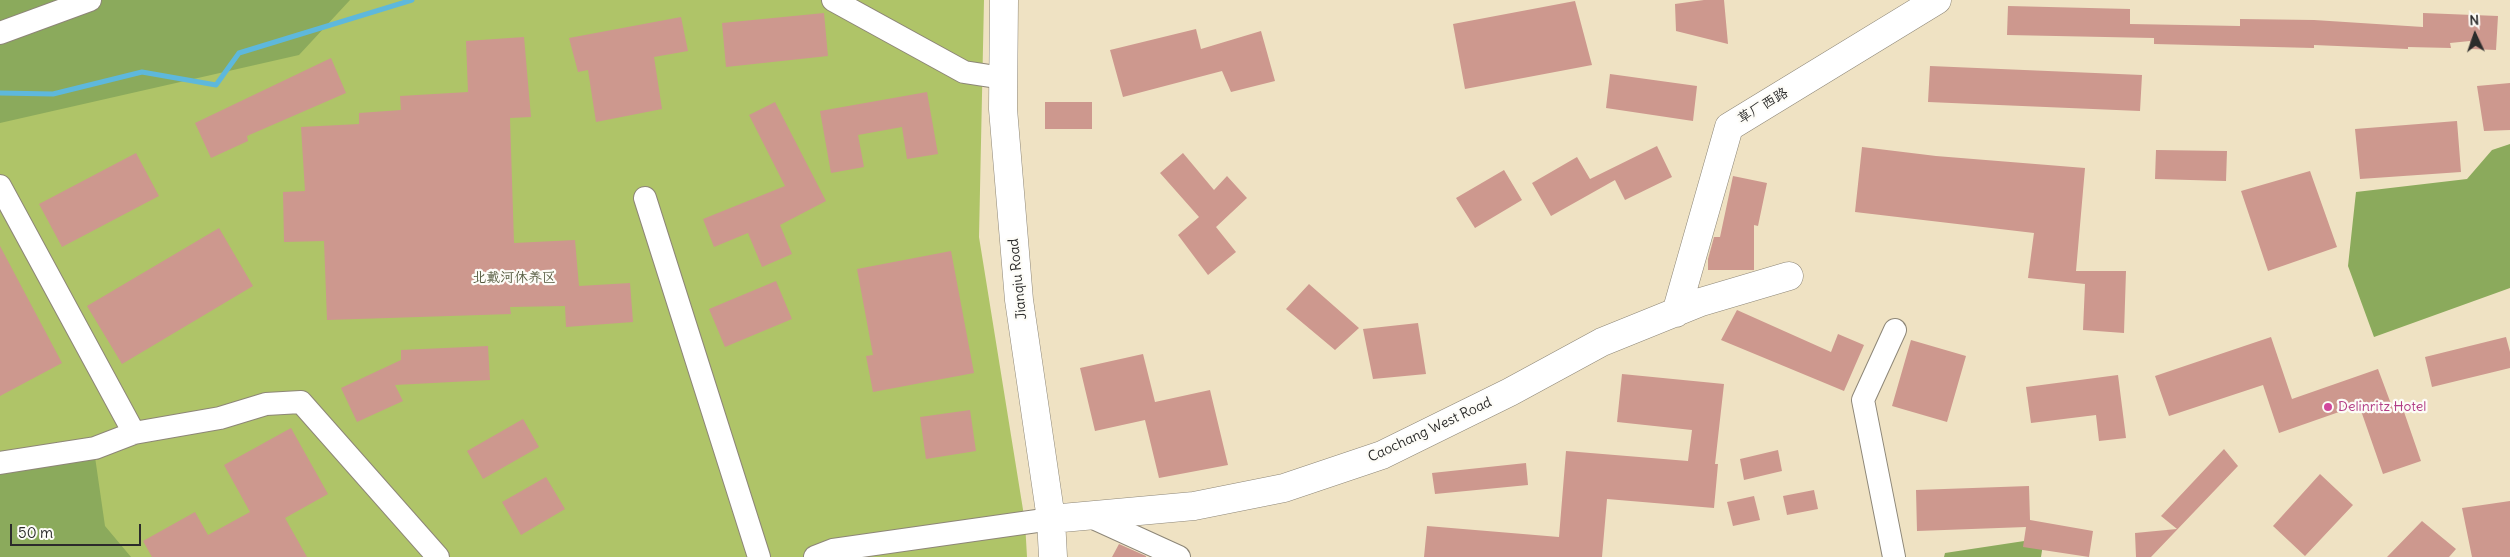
<!DOCTYPE html>
<meta charset="utf-8">
<style>
body{margin:0}
#map{position:relative;width:2510px;height:557px;overflow:hidden;background:#efe2c3;font-family:Delius,sans-serif}
canvas{display:block}
.north{position:absolute;left:2450px;top:10px;width:50px;height:50px;-webkit-text-stroke:4px #fdfcf7;paint-order:stroke;rotate:357deg;font-size:14px;font-weight:700;line-height:20px;text-align:center;color:#2b2b2b}
.north::after{content:'';display:block;margin:auto;width:18px;height:22px;background:#2b2b2b;clip-path:polygon(50% 0,100% 100%,50% 72%,0 100%)}
.scale{position:absolute;left:10px;top:524px;width:131px;height:22px;box-sizing:border-box;border:2px solid #2b2b2b;border-top:0;padding-left:6px;font-size:15px;line-height:18px;white-space:nowrap;color:#2b2b2b;-webkit-text-stroke:4px #fdfcf7;paint-order:stroke}
</style>
<div id="map">
<canvas width="2510" height="557"></canvas>
<div class="north">N</div>
<div class="scale">50 m</div>
</div>
<script>
const g = document.querySelector('canvas').getContext('2d');
g.lineJoin = 'round';
function paint(path, color) { g.fillStyle = color; g.fill(path, 'evenodd'); }
const shape = rows => new Path2D(rows.map(r => 'M' + r).join(''));
function strokePath(path, color, width, dash) { g.strokeStyle = color; g.lineWidth = width; g.lineCap = dash ? 'butt' : 'round'; g.setLineDash(dash || []); g.stroke(path); }
function drawText(font, color, halo, rows, align = 'center') {
  g.font = font + ' Delius,"LXGW WenKai TC",sans-serif'; g.lineWidth = 4.5; g.setLineDash([]); g.textBaseline = 'middle'; g.strokeStyle = halo; g.fillStyle = color; for (const [text, x, y, turn = 0] of rows) {
    g.save(); g.translate(x, y); g.rotate((+turn || 0) * Math.PI / 180); g.textAlign = isNaN(turn) ? turn : align; if (halo) g.strokeText(text, 0, 0); g.fillText(text, 0, 0); g.restore();
  }
}
paint(shape([
 [0,0,984,0,979,237,1025,522,1027,557,0,557]
]), '#afc468');
paint(shape([
 [0,0,350,0,299,55,0,123],
 [2510,144,2510,288,2374,337,2348,266,2356,192,2467,179,2492,150],
 [95,457,105,526,131,557,0,557,0,469],
 [2044,538,2041,557,1944,557,1945,553]
]), '#8baa5c');
strokePath(shape([
 [0,93,53,94,142,72,216,85,239,53,412,0]
]), '#5eb8dc', 5);
paint(shape([
 [1704,0,1724,0,1728,44,1676,31,1675,4],
 [1575,1,1592,65,1465,89,1453,24],
 [2008,6,2130,9,2130,24,2240,26,2240,19,2314,20,2423,27,2423,13,2498,16,2496,50,2471,49,2470,41,2450,43,2451,48,2408,47,2408,49,2314,45,2314,48,2154,44,2154,38,2007,35],
 [824,13,828,56,726,67,722,23],
 [681,17,688,51,654,57,662,109,596,122,588,70,578,72,569,38],
 [1196,29,1201,49,1261,31,1275,81,1231,92,1222,71,1123,97,1110,50],
 [524,37,531,117,510,118,514,243,575,240,579,286,630,283,633,322,566,327,565,306,510,307,511,314,327,320,324,241,284,242,283,192,305,191,301,127,359,124,359,113,401,110,400,96,468,92,466,41],
 [331,58,346,93,247,136,248,141,211,158,195,123],
 [1930,66,2142,75,2140,111,1928,102],
 [1610,74,1697,86,1693,121,1606,108],
 [2510,83,2510,130,2484,131,2477,86],
 [927,92,938,154,907,159,902,127,858,135,864,167,831,173,820,111],
 [775,102,826,201,780,225,792,254,762,267,748,233,714,247,703,219,785,186,749,115],
 [1045,102,1092,102,1092,129,1045,129],
 [2457,121,2461,172,2360,179,2355,129],
 [1657,146,1672,177,1625,200,1615,180,1551,216,1532,183,1577,157,1590,179],
 [1862,147,1936,156,2085,168,2076,271,2126,271,2124,333,2083,330,2085,284,2028,278,2034,233,1855,212],
 [2156,150,2227,151,2226,181,2155,179],
 [136,153,159,196,62,247,39,204],
 [1183,153,1214,190,1227,176,1247,198,1216,227,1236,252,1208,275,1178,235,1199,217,1160,173],
 [1504,170,1522,200,1475,228,1456,198],
 [2310,171,2337,247,2268,271,2241,191],
 [1733,176,1767,183,1758,226,1754,225,1754,270,1708,270,1708,259,1714,237,1720,237],
 [219,228,253,286,122,364,87,306],
 [0,246,62,363,0,396],
 [951,251,974,373,873,392,866,356,873,355,857,269],
 [776,281,792,319,725,347,709,309],
 [1309,284,1359,328,1335,350,1286,309],
 [1737,310,1831,352,1838,334,1864,345,1844,391,1721,340],
 [1418,323,1426,374,1373,379,1363,329],
 [2271,337,2292,399,2378,369,2394,412,2403,409,2421,461,2383,474,2359,405,2279,433,2263,385,2169,416,2155,376],
 [2506,337,2510,352,2510,368,2432,387,2425,357],
 [1911,340,1966,356,1947,422,1892,406],
 [488,346,490,380,395,385,403,401,357,422,341,388,401,360,401,350],
 [1143,354,1155,402,1210,390,1228,465,1159,478,1145,420,1095,431,1080,368],
 [1622,374,1724,384,1715,464,1718,464,1714,508,1607,499,1602,557,1424,557,1427,526,1559,537,1566,451,1688,461,1692,430,1617,422],
 [2118,375,2126,438,2099,441,2096,415,2031,423,2026,387],
 [970,410,976,451,926,459,920,417],
 [523,419,539,447,483,479,467,451],
 [291,428,328,494,285,518,307,557,152,557,143,541,195,512,208,535,250,512,224,465],
 [2224,449,2238,466,2151,557,2136,557,2135,533,2177,529,2161,516],
 [1778,450,1782,471,1744,480,1740,459],
 [1526,463,1528,485,1435,494,1432,473],
 [2320,474,2353,505,2305,556,2273,526],
 [546,477,565,509,521,535,502,502],
 [2029,486,2030,520,2093,531,2089,557,2023,547,2026,527,1917,531,1916,490],
 [1814,490,1818,509,1787,515,1783,496],
 [1754,496,1760,520,1733,526,1727,502],
 [2510,501,2510,557,2472,557,2462,508],
 [2422,521,2456,549,2449,557,2387,557],
 [1119,544,1146,556,1146,557,1112,557]
]), '#cd988e');
const minor = shape([
 [833,0,964,72,1003,78],
 [0,33,90,0],
 [0,186,134,433],
 [645,198,759,557],
 [0,463,95,448,134,433,220,418,266,404,301,402,438,557],
 [1089,516,1179,557],
 [815,557,833,550,1051,519],
 [1894,557,1863,400,1895,330]
]);
const major = shape([
 [1004,0,1003,109,1019,300,1051,519,1053,557],
 [1676,313,1729,127,1937,0],
 [1051,519,1194,506,1284,488,1382,455,1510,392,1602,342,1701,302,1789,276]
]);
strokePath(minor, '#8d8677', 24);
strokePath(major, '#8d8677', 29);
strokePath(minor, '#fff', 22);
strokePath(major, '#fff', 28);
for (const [x, y, r, color] of [
 [2328,407,5,"#d1479c"]
]) { const dot = new Path2D(); dot.arc(x, y, r, 0, 2 * Math.PI); g.fillStyle = color; g.fill(dot); strokePath(dot, '#fdfcf7', 2); }
drawText('14px', '#2b2b2b', '#fdfcf7', [
 ["草厂西路",1763,106,-31],
 ["Jianqiu Road",1018,279,-96],
 ["Caochang West Road",1430,430,-25]
]);
drawText('14px', '#53593d', '#fdfcf7', [
 ["北戴河休养区",514,278]
]);
drawText('14px', '#b23c85', '#fdfcf7', [
 ["Delinritz Hotel",2338,407]
], 'left');
</script>
